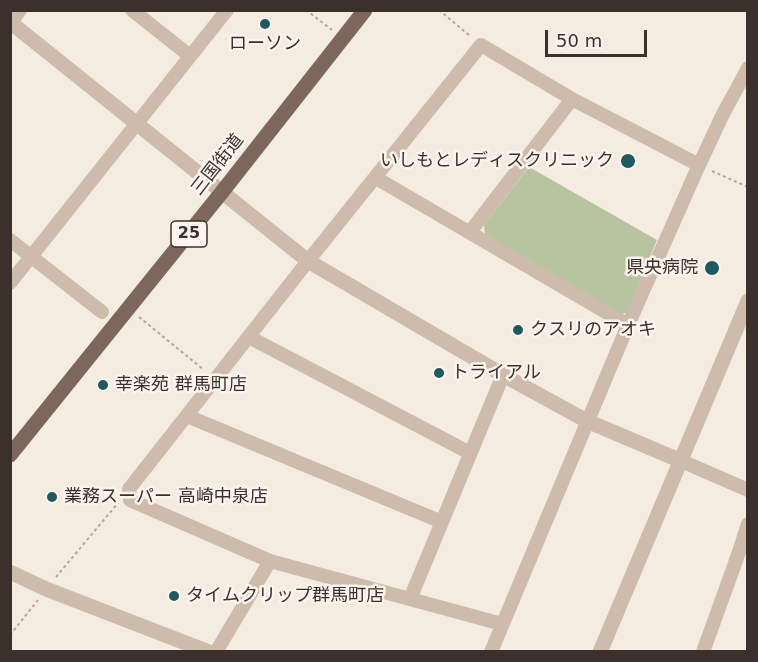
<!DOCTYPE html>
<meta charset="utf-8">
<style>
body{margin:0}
#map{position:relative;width:758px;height:662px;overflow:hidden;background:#f4ebe1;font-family:"DejaVu Sans",sans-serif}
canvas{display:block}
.frame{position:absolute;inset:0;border:12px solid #3b302b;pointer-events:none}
.scale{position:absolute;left:545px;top:30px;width:102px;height:27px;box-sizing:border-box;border:3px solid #3b302b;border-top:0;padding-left:8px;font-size:18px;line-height:21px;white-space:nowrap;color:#3b302b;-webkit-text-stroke:4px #fbf5ee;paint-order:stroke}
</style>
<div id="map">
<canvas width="758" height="662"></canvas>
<div class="frame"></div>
<div class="scale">50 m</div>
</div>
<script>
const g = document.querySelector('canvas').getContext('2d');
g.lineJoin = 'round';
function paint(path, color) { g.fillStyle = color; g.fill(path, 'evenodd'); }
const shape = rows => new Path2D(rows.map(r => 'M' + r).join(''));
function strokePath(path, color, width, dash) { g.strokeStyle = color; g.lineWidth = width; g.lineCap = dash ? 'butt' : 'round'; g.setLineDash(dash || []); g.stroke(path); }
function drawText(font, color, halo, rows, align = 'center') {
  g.font = font + ' "DejaVu Sans","Noto Sans JP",sans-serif'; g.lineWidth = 5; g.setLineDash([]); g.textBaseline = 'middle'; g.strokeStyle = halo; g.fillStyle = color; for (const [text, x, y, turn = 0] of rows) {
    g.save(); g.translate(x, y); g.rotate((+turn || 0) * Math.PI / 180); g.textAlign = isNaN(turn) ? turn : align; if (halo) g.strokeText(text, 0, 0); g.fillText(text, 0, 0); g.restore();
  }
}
paint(shape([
 [529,167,657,240,627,312,620,315,485,235,484,225]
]), '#b8c4a0');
strokePath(shape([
 [306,10,332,30],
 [439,10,470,36],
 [712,171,748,187],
 [139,317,204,370],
 [56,577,118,503],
 [10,635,38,600]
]), '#b9a596', 2, [3, 3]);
strokePath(shape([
 [132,10,190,56],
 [11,22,20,10],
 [376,178,628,325],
 [470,232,572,99],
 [10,240,102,312],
 [10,283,227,10],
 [249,337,470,453],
 [187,416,442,522],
 [679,460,748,490],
 [410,599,503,375],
 [502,624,270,561,130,500,129,489,308,261,481,45,572,99,699,165],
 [216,652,270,561],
 [491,652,628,325,699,165,723,114,748,68],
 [703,652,738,555,748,524]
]), '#cdbbac', 14);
strokePath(shape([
 [10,22,308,261,503,375,587,421,679,460],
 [10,572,46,589,209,652],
 [600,652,748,301]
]), '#cdbbac', 15);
strokePath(shape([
 [10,455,222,192,365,10]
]), '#7d675c', 15);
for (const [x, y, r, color] of [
 [265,24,6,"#1f5a5e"],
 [628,161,8,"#1f5a5e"],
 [712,268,8,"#1f5a5e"],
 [518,330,6,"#1f5a5e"],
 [439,373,6,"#1f5a5e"],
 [103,385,6,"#1f5a5e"],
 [52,497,6,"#1f5a5e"],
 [174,596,6,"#1f5a5e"]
]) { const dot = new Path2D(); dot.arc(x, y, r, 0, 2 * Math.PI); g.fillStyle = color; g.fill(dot); strokePath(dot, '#fbf5ee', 2); }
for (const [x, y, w] of [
 [189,234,36]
]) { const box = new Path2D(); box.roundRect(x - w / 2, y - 13, w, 26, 4.5); g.fillStyle = '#fbf5ee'; g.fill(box); strokePath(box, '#3b302b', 1.5); }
drawText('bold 16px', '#3b302b', null, [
 ["25",189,234]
]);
drawText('18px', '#3b302b', '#fbf5ee', [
 ["ローソン",265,44,"center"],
 ["いしもとレディスクリニック",614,161,"right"],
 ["県央病院",698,268,"right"],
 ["クスリのアオキ",530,330],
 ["トライアル",451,373],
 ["幸楽苑 群馬町店",115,385],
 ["業務スーパー 高崎中泉店",64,497],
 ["タイムクリップ群馬町店",186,596]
], 'left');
drawText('18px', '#3b302b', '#fbf5ee', [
 ["三国街道",218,165,-52]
]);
</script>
